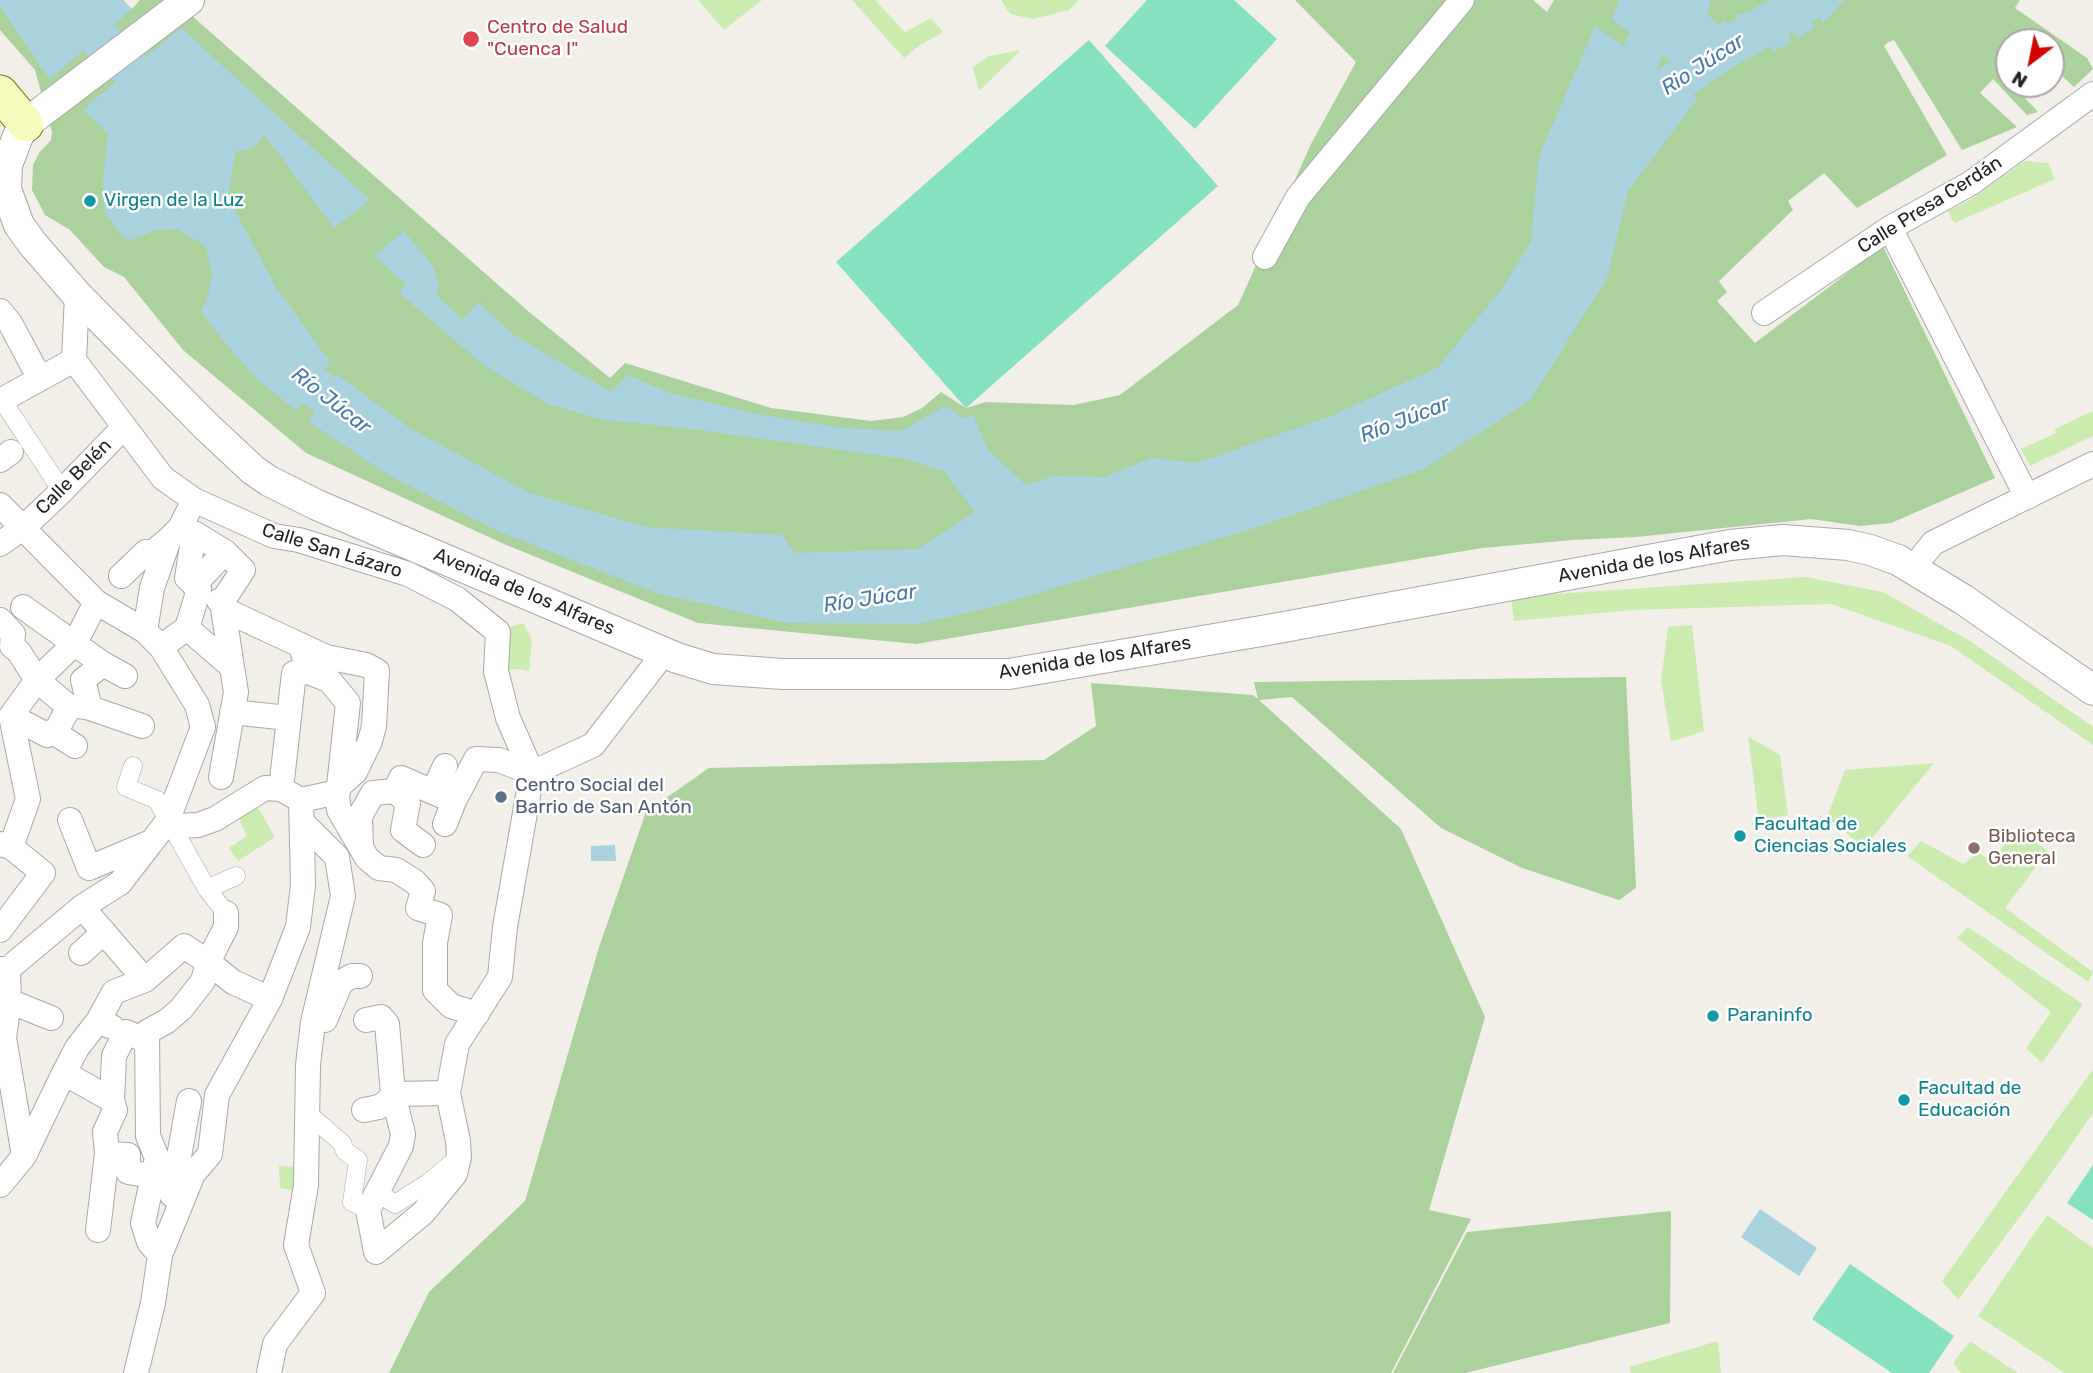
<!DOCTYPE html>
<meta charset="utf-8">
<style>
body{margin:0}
#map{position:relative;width:2093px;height:1373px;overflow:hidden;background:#f2efe8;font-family:Rubik,sans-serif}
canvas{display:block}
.north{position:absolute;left:1995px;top:28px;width:70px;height:70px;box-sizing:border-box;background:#fff;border:2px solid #a7a7a7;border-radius:50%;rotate:212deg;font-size:19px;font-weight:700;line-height:28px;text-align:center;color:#222}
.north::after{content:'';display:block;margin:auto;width:24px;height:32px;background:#d30500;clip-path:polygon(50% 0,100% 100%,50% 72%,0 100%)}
</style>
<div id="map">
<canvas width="2093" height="1373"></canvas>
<div class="north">N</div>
</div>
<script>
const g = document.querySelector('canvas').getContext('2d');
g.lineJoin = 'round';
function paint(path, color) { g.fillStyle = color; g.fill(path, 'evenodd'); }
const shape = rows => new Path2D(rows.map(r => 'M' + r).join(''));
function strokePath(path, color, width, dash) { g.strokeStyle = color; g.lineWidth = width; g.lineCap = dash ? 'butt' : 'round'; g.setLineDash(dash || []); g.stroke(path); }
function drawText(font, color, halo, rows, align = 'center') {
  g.font = font + ' Rubik,sans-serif'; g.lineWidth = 5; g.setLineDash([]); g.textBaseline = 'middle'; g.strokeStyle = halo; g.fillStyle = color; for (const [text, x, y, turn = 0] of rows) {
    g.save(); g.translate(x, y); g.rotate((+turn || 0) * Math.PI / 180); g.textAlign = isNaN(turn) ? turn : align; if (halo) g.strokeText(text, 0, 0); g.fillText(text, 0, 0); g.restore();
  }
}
paint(shape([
 [698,0,762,0,724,30],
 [852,0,875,0,905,32,931,18,943,32,916,48,904,58],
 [1001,0,1079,0,1069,10,1033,19,1010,14],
 [1021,50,979,91,973,67,989,56],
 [2025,161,2048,163,2055,179,1954,223,1948,211,1970,200],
 [2093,411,2093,436,2030,466,2021,449,2056,433,2055,429],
 [1806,577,1883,592,1970,641,2093,727,2093,745,1951,646,1831,604,1632,610,1514,621,1511,597],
 [524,623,532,641,529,671,517,669,499,672,502,629],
 [1692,625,1704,731,1671,742,1661,680,1668,627],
 [1748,736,1780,755,1788,815,1759,821],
 [1934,763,1864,848,1827,817,1845,770],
 [252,797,275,837,238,861,229,848,247,836,234,809],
 [2019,830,2048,851,2005,908,2093,972,2088,982,1907,856,1921,841,1963,864,1978,853,1990,860],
 [1968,927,2083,1004,2042,1063,2026,1048,2051,1012,1957,938],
 [2093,1069,2093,1113,2039,1191,1958,1300,1942,1281],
 [279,1166,302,1167,302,1192,280,1188],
 [2047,1215,2093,1248,2093,1373,2065,1373,1978,1316],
 [1718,1341,1721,1373,1631,1373,1629,1367],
 [1970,1341,2018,1373,1961,1373,1953,1363]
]), '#cbecae');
paint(shape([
 [0,0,123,0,132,9,140,0,174,0,528,311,610,378,625,363,771,408,871,421,903,417,922,408,941,392,966,408,986,402,1074,405,1120,395,1238,305,1312,142,1356,62,1295,0,1533,0,1547,12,1554,0,2020,0,2015,8,2087,58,2093,69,2074,87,2051,66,2051,42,2009,42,2009,84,2020,84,2018,86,2026,99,2038,112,2027,115,1993,79,1980,93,2017,127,1962,150,1894,40,1887,43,1884,46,1947,155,1857,208,1824,173,1788,201,1793,210,1719,281,1727,292,1717,301,1755,343,1883,246,1995,478,1891,523,1860,526,1811,519,1636,537,1573,540,1482,548,916,644,698,623,504,544,306,453,183,350,124,277,104,267,70,230,45,215,32,190,33,165,39,153,51,140,52,132,35,70,0,30],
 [1626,677,1636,888,1619,900,1522,868,1441,828,1292,697,1259,700,1401,829,1485,1017,1429,1210,1471,1219,1391,1373,389,1373,429,1292,525,1201,599,947,646,812,709,768,1044,760,1096,726,1091,683,1253,695,1258,699,1254,682],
 [1671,1211,1670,1323,1465,1373,1393,1373,1467,1232]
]), '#abd19d');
paint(shape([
 [1147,0,1234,0,1277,39,1195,129,1105,46],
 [1089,40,1218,186,966,408,836,262],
 [2093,1165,2093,1220,2067,1203],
 [1850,1264,1954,1336,1929,1373,1892,1373,1812,1319]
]), '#86e1c0');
paint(shape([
 [0,0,122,0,132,9,50,79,0,7],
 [1619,0,1711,0,1707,13,1718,25,1725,21,1734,31,1740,34,1736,15,1763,8,1773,16,1780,11,1772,2,1844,0,1824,23,1816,14,1810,16,1814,28,1797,39,1792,26,1786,30,1791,43,1772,52,1764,34,1759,39,1763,50,1733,67,1731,49,1726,56,1729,66,1713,66,1704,85,1612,20],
 [1595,26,1698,98,1628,191,1607,278,1531,399,1424,469,1255,528,995,606,919,624,787,623,657,593,498,531,390,476,309,422,337,374,411,429,530,493,646,527,782,535,795,553,918,549,975,512,944,471,905,459,699,430,600,419,548,404,485,366,399,293,406,284,374,256,404,231,432,265,439,283,436,294,463,320,478,302,514,335,611,392,628,375,669,393,752,413,842,428,902,431,945,406,963,418,973,415,988,450,1026,485,1053,476,1105,477,1151,458,1197,463,1331,416,1437,368,1501,290,1531,242,1539,156],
 [181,28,370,200,334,228,264,134,258,144,243,151,236,151,228,197,276,287,330,362,296,411,256,378,225,343,201,311,207,300,212,275,206,246,177,229,157,230,127,241,104,212,103,182,108,133,83,109],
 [615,845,616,861,591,861,591,846],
 [1760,1209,1817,1248,1799,1276,1741,1237]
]), '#a9d2df');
strokePath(shape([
 [59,0,170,107],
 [1614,106,1670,0],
 [1631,112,1726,48,1809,0],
 [271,352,367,429]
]), '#a9d2df', 40);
const pedestrian = shape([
 [2,400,62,491],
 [133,766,126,787,157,800,207,889,226,913],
 [207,889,236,876],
 [314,1119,342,1143,345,1151,358,1160,352,1202,368,1210],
 [377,1192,395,1204,428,1183,457,1159]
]);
const minor = shape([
 [1890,228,2027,497],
 [1265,257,1298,197,1462,0],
 [77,295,74,360,163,478,194,500,274,536,299,540,408,574,457,599,498,632,496,671,508,718,532,773],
 [0,311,10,323,40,379],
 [1764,313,1890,228,1971,183,2093,94],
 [0,401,74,360],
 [0,460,11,452],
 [0,505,96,602,145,631,161,647,197,705,203,727,167,822,120,883,82,907,8,969,0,969],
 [180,528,194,533,187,578,199,589,187,628],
 [194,533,225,552,194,585],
 [0,544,24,527,62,491,124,427],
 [225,552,243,570,222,602,227,611,326,657,366,665,377,671,374,726,370,741,355,772,339,786,337,797,339,810,367,858,379,868,396,870,415,882,423,891,418,908,440,915,435,943,435,990,451,1006,477,1014],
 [1913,568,1933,543,2093,464],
 [121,576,146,552,152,553,169,539],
 [219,601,222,602,232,667],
 [23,607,103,664,125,676],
 [0,620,13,634,12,646,19,652,37,680,69,707,55,733],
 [145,631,152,588,169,539,180,528,194,500],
 [301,645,308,672,329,680,348,703,339,786,333,793,301,800],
 [161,647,187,628,232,667,236,692,221,777],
 [69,707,79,706,90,708,142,726],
 [90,708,83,680,103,664],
 [232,712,288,718],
 [11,716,47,735,51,732,55,733,75,746],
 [445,766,433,792,454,801,476,759,499,760,532,773],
 [281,789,294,673,308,672],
 [395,791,408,803,403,830,423,845],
 [70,820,89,868,151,842],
 [445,824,454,801],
 [0,844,11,847,43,873,0,930],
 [361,846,360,816,373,793,395,791,401,778,433,792],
 [11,847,28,799,11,716,37,680,75,643,96,602],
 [82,907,145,980],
 [81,953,104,932],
 [8,969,9,1001,4,1038,24,1156],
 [9,1001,51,1018],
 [325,1020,341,982,352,976,360,976],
 [366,1020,381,1017,387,1024,393,1094,403,1134,401,1146,368,1210,376,1252,423,1213,455,1174,459,1157,458,1141,448,1093,457,1044,500,977,505,927,532,773,593,745,664,653],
 [98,1021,114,992,145,980,184,946,208,962,226,927,226,913],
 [112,1100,64,1073,77,1048,98,1021,112,1027],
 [364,1110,379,1107,387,1102,393,1094,448,1093],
 [107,1154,128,1155,128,1172,152,1176],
 [0,1185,24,1156,64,1073],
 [172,1195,189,1101],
 [98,1230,107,1154,105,1132,115,1110,112,1100,114,1056,126,1032,140,1038,147,1032],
 [160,1255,149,1242,143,1223,157,1158,148,1136,147,1032,167,1021,181,1009,203,981,208,962,233,982,270,999],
 [136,1373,153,1303,160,1255,193,1174,210,1154,217,1095,270,999,298,927,303,885,301,800,281,789,265,788,215,819,198,825,178,826,167,822],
 [269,1373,275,1344,313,1293,296,1245,306,1185,308,1065,313,1022,343,896,337,857,303,823]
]);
const tertiary = shape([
 [189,0,40,113,26,124,18,136,7,165,6,189,19,225,32,243,77,295,206,426,253,470,269,481,317,505,677,658,713,669,783,674,1009,674,1273,629,1730,545,1783,540,1848,545,1870,550,1898,560,1964,600,2093,690]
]);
const secondary = shape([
 [0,93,26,124]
]);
strokePath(pedestrian, '#a9a9a9', 19);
strokePath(minor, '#a9a9a9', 26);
strokePath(tertiary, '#a9a9a9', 32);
strokePath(secondary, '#6e7e03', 37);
strokePath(pedestrian, '#fff', 18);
strokePath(minor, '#fff', 24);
strokePath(tertiary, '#fff', 30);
strokePath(secondary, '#f6fbbd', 35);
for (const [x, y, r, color] of [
 [471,39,9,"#e0444e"],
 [90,201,7,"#0f9aa8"],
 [501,797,7,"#5c6f8a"],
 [1740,836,7,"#0f9aa8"],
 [1974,848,7,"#8d6e63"],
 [1713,1016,7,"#0f9aa8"],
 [1904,1100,7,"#0f9aa8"]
]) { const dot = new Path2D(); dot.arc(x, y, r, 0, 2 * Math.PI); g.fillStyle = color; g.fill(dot); strokePath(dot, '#fff', 2.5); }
drawText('19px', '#be3a42', '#fff', [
 ["Centro de Salud",487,28],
 ["\"Cuenca I\"",487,50]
], 'left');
drawText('19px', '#0d838f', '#fff', [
 ["Virgen de la Luz",104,201],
 ["Facultad de",1754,825],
 ["Ciencias Sociales",1754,847],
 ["Paraninfo",1727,1016],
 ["Facultad de",1918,1089],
 ["Educación",1918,1111]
], 'left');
drawText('19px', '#222', '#fff', [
 ["Calle Presa Cerdán",1930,205,-32],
 ["Calle Belén",74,477,-45],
 ["Calle San Lázaro",332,551,17],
 ["Avenida de los Alfares",1654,560,-10],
 ["Avenida de los Alfares",524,592,23],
 ["Avenida de los Alfares",1095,658,-9]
]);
drawText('19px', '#4e5e75', '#fff', [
 ["Centro Social del",515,786],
 ["Barrio de San Antón",515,808]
], 'left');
drawText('19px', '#785e54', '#fff', [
 ["Biblioteca",1988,837],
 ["General",1988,859]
], 'left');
drawText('italic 21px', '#4878ac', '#fff', [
 ["Rio Júcar",1703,65,-33],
 ["Río Júcar",331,401,38],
 ["Río Júcar",1405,420,-21],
 ["Río Júcar",870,599,-9]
]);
</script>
